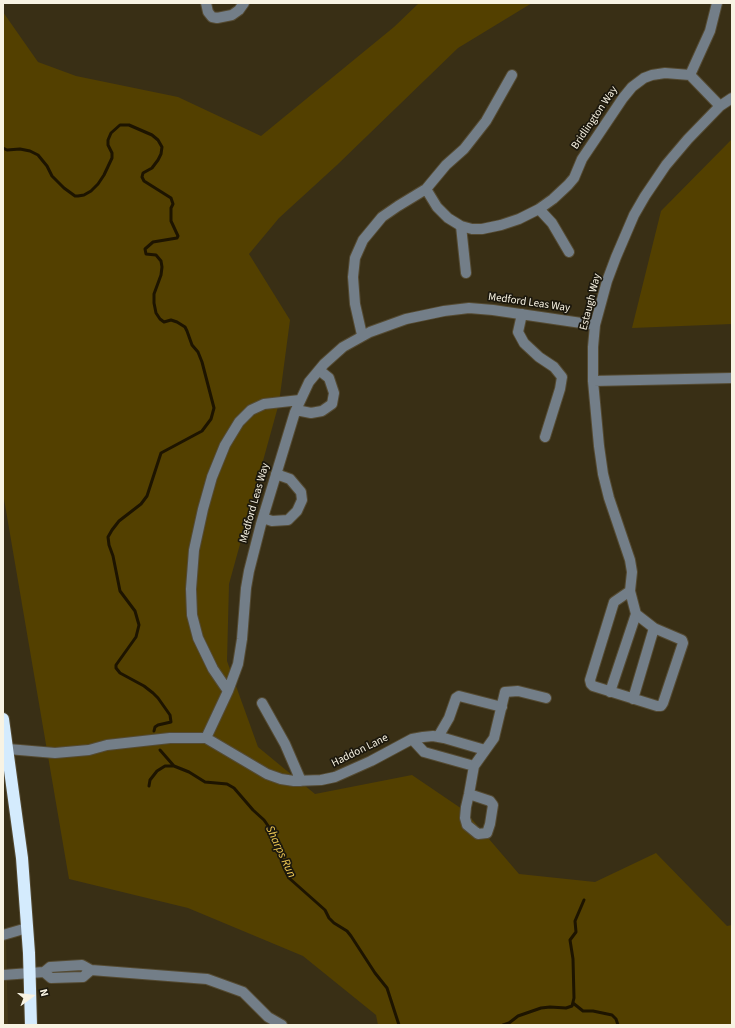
<!DOCTYPE html>
<style>
body{margin:0}
#map{position:relative;width:735px;height:1028px;overflow:hidden;background:#392f15;font-family:"Source Sans 3",sans-serif}
canvas{display:block}
.frame{position:absolute;inset:0;border:4px solid #f8f3e3;pointer-events:none}
.north{position:absolute;left:12px;top:976px;width:40px;height:40px;-webkit-text-stroke:3px #1c180d;paint-order:stroke;rotate:75deg;font-size:11px;font-weight:700;line-height:16px;text-align:center;color:#f8f3e3}
.north::after{content:'';display:block;margin:auto;width:14px;height:18px;background:#f8f3e3;clip-path:polygon(50% 0,100% 100%,50% 72%,0 100%)}
</style>
<div id="map">
<canvas width="735" height="1028"></canvas>
<div class="frame"></div>
<div class="north">N</div>
</div>
<script>
const g = document.querySelector('canvas').getContext('2d');
g.lineJoin = 'round';
function paint(path, color) { g.fillStyle = color; g.fill(path, 'evenodd'); }
const shape = rows => new Path2D(rows.map(r => 'M' + r).join(''));
function strokePath(path, color, width, dash) { g.strokeStyle = color; g.lineWidth = width; g.lineCap = dash ? 'butt' : 'round'; g.setLineDash(dash || []); g.stroke(path); }
function drawText(font, color, halo, rows, align = 'center') {
  g.font = font + ' "Source Sans 3",sans-serif'; g.lineWidth = 3.5; g.setLineDash([]); g.textBaseline = 'middle'; g.strokeStyle = halo; g.fillStyle = color; for (const [text, x, y, turn = 0] of rows) {
    g.save(); g.translate(x, y); g.rotate((+turn || 0) * Math.PI / 180); g.textAlign = isNaN(turn) ? turn : align; if (halo) g.strokeText(text, 0, 0); g.fillText(text, 0, 0); g.restore();
  }
}
paint(shape([
 [6,936,8,1025,3,1025,3,937]
]), '#453917');
paint(shape([
 [419,3,532,3,458,48,337,165,279,218,249,254,290,320,279,403,229,584,227,661,258,747,315,794,412,775,465,811,519,874,595,882,656,853,727,926,732,925,732,1025,378,1025,376,1015,303,956,188,908,69,879,3,493,3,12,38,62,76,76,178,97,261,136,394,27],
 [732,139,732,324,632,328,661,211]
]), '#534000');
strokePath(shape([
 [3,148,7,150,20,149,30,151,38,155,47,166,52,176,64,188,75,196,78,196,84,195,91,191,98,184,104,175,112,158,112,153,108,145,108,140,111,133,120,125,129,125,152,135,158,140,162,147,161,154,158,160,152,168,143,173,142,177,144,181,171,198,173,204,171,208,171,221,178,236,177,238,153,242,145,249,146,254,156,255,161,261,162,267,161,275,154,294,154,303,156,313,160,319,164,322,171,320,177,322,185,327,187,331,192,345,198,352,202,362,214,408,211,419,202,431,161,453,147,496,141,504,119,521,112,530,108,537,109,545,113,556,120,591,135,611,139,625,136,637,116,665,116,668,120,673,144,686,153,693,158,698,170,715,171,722,158,725,155,727,154,731],
 [160,750,174,766,189,772,205,782,227,784,234,788,253,810,264,820,271,830,284,868,289,878,325,910,329,918,334,923,347,931,351,936,375,973,387,988,399,1025],
 [149,786,150,780,157,771,165,766,174,766],
 [573,1003,583,1011,593,1011,612,1015,616,1019,618,1025],
 [503,1025,509,1023,518,1016,541,1008,550,1007,566,1008,572,1006,574,998,573,959,570,940,576,932,575,921,584,900]
]), '#1d1400', 3);
const minor = shape([
 [206,3,208,12,212,17,217,18,232,15,239,10,244,3],
 [690,75,710,31,717,3],
 [426,189,437,207,448,218,461,226,472,229,482,229,501,225,519,219,539,209,553,199,568,185,574,178,582,159,623,98,632,87,644,78,652,75,665,73,690,75,720,106],
 [539,209,552,223,569,252],
 [461,226,466,273],
 [522,314,518,332,524,343,539,357,554,367,562,377,560,389,545,437],
 [362,335,355,304,353,277,355,258,363,240,382,217,398,206,426,189,446,165,464,149,486,121,512,75],
 [593,381,732,378],
 [296,410,311,413,322,411,332,404,334,393,329,378,319,370],
 [263,518,272,521,288,520,297,511,302,500,301,492,290,479,276,474],
 [630,591,614,602,590,680,591,684,593,686,657,706,661,706,663,703,683,643,682,640,654,628,636,614,630,591,632,572,630,560,609,498,603,474,599,446,593,381,593,347,595,325,607,281,616,257,634,215,645,196,666,165,688,139,720,106,732,98],
 [228,691,213,669,198,638,192,615,191,589,194,550,203,509,212,477,225,445,239,422,251,410,264,404,300,400],
 [610,692,636,614],
 [633,699,654,628],
 [262,703,285,744,301,781],
 [438,737,449,718,456,698,459,696,502,707],
 [206,738,228,691,238,664,242,639,246,588,249,571,261,524,295,412,309,382,324,364,343,347,370,332,406,319,444,311,469,308,493,310,595,325],
 [412,739,424,752,474,766,494,738,505,692,518,691,546,698],
 [8,749,55,753,89,750,107,745,170,738,206,738,267,774,281,779,294,781,321,780,335,777,371,761,412,739,423,737,433,736,444,738,485,750],
 [469,794,490,801,493,805,490,824,487,833,478,834,467,825,465,818,466,807,469,794,474,766],
 [3,935,27,928],
 [91,970,207,979,243,992,268,1017,282,1025],
 [3,975,44,972,50,967,82,965,91,970,83,977,51,978,44,972]
]);
const highway = shape([
 [3,719,22,858,29,953,31,1025]
]);
strokePath(minor, '#544a32', 12);
strokePath(highway, '#544a32', 14);
strokePath(minor, '#737e88', 10);
strokePath(highway, '#d4ebfd', 12);
drawText('11px', '#f8f3e3', '#1c180d', [
 ["Bridlington Way",595,118,-56],
 ["Estaugh Way",591,302,-76],
 ["Medford Leas Way",529,303,8],
 ["Medford Leas Way",255,503,-74],
 ["Haddon Lane",360,751,-26]
]);
drawText('italic 12px', '#efc853', '#1c180d', [
 ["Sharps Run",280,852,65]
]);
</script>
